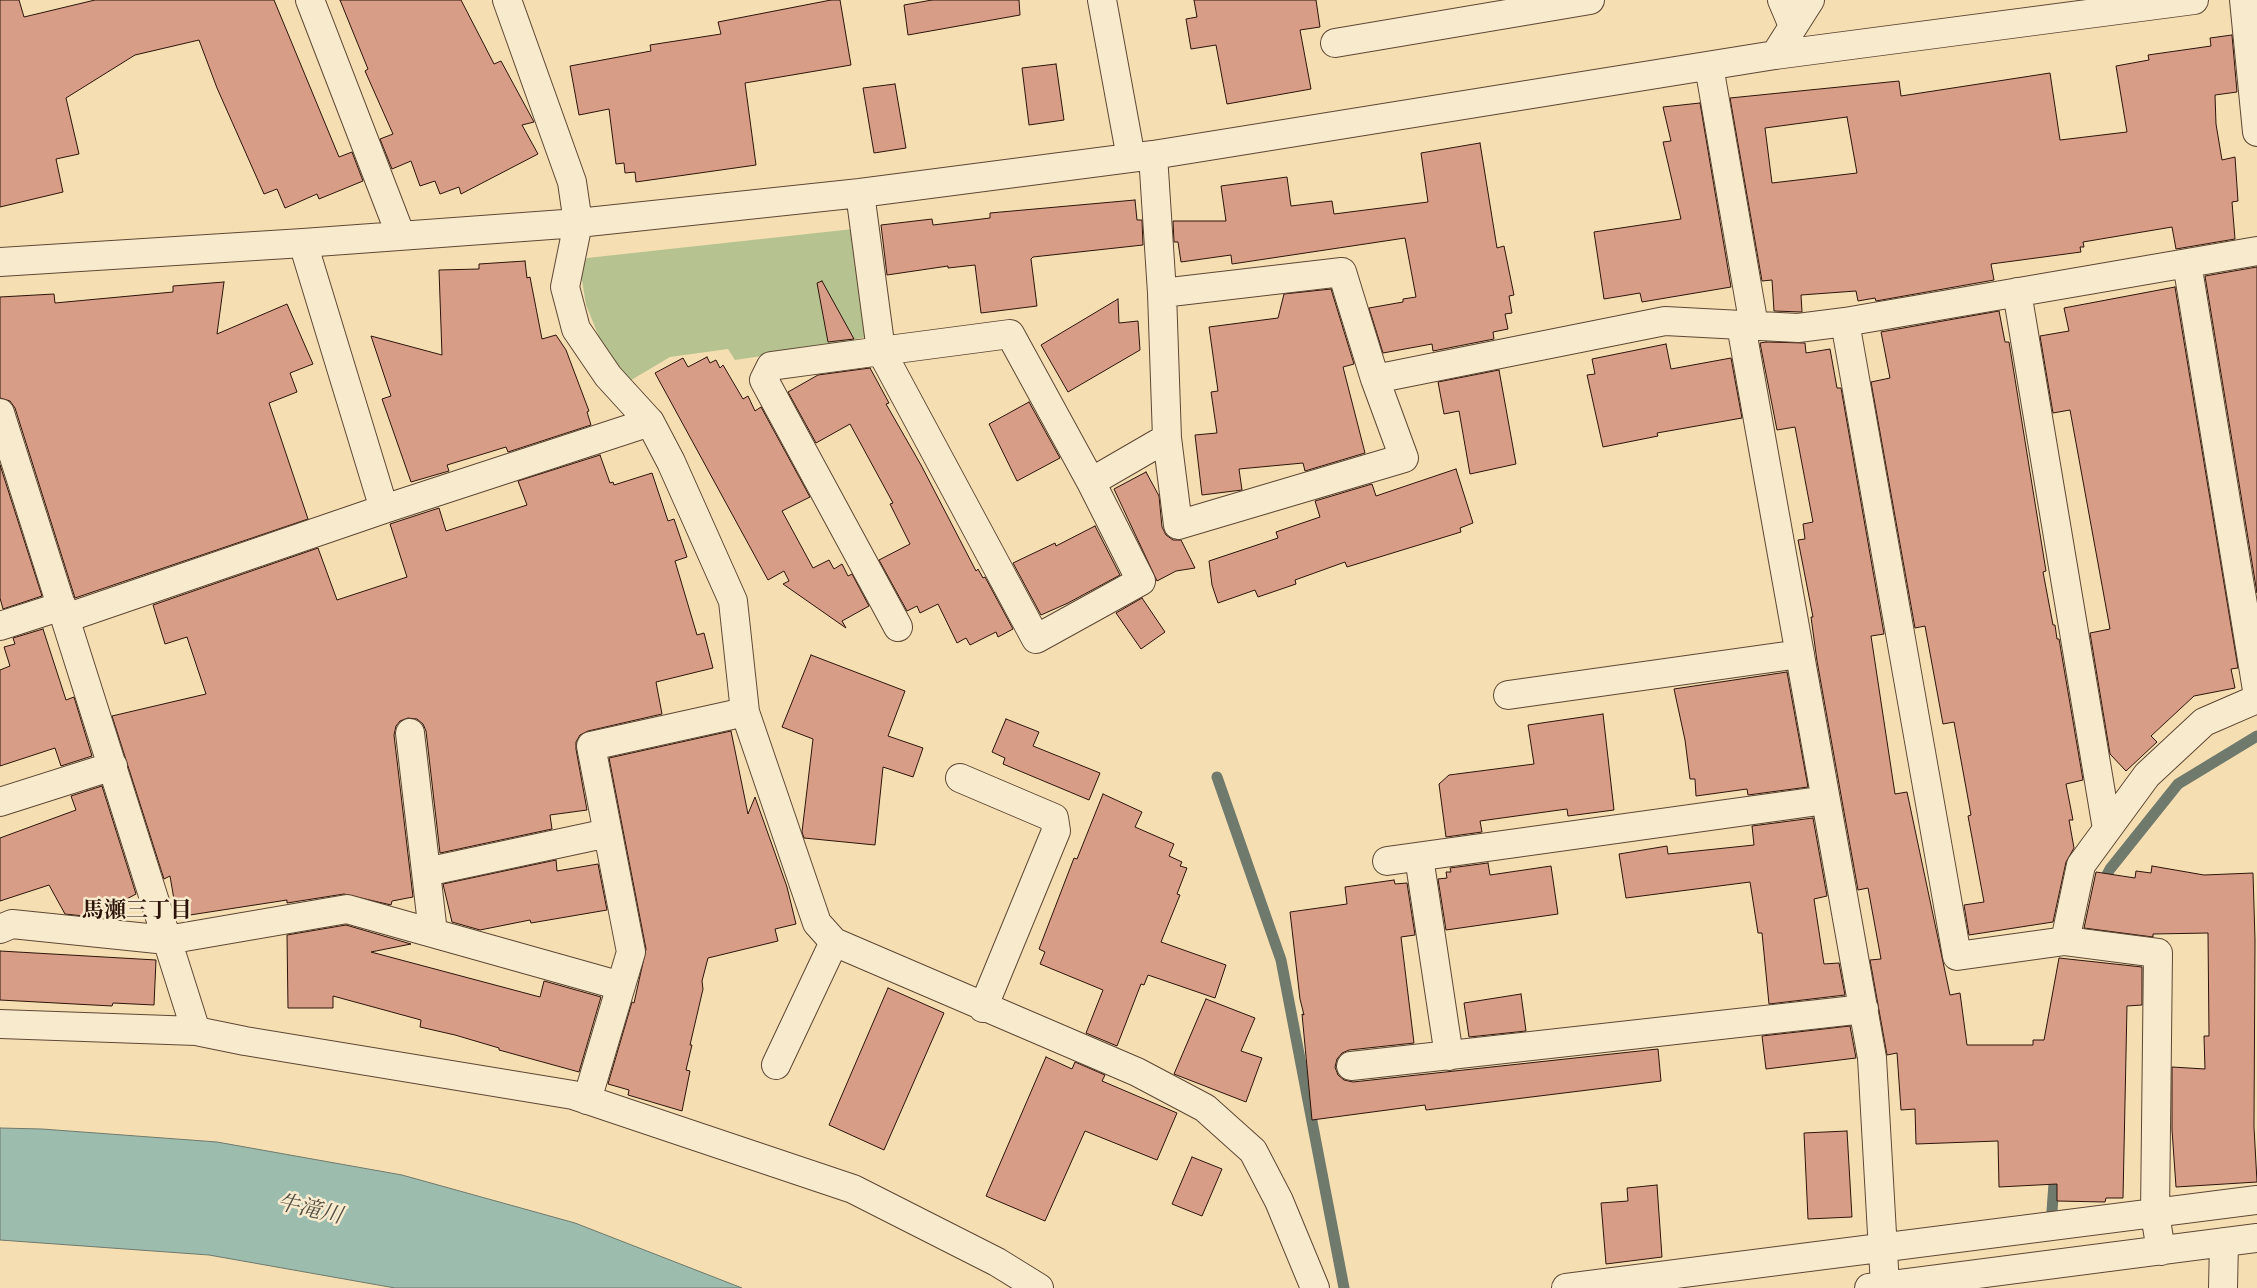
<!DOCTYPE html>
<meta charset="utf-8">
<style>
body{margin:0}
canvas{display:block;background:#f5dfb2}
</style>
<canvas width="2257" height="1288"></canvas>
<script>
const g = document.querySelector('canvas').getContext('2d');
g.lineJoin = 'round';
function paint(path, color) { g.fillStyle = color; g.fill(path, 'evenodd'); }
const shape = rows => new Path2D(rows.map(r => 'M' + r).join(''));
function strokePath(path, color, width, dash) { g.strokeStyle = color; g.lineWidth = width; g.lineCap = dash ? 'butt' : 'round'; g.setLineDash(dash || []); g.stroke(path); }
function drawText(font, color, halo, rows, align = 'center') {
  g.font = font + ' "Sorts Mill Goudy","Noto Serif JP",serif'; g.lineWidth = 5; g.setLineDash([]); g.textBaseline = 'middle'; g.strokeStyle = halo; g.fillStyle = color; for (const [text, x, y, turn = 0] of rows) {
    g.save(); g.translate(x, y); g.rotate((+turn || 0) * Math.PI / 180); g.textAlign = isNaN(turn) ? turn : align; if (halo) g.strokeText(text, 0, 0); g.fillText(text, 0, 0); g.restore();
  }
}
paint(shape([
 [853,229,866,337,809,349,735,360,728,349,670,357,628,382,602,344,586,305,580,268,587,258]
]), '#b6c390');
const water = shape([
 [0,1128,42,1129,217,1142,402,1175,575,1223,742,1288,395,1288,209,1255,0,1240,0,1128]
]);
paint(water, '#9cbcae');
strokePath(water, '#6f796c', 1);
strokePath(shape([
 [1217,777,1281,960,1344,1288],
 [2101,886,2110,869,2178,784,2257,736],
 [2052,1211,2055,1170]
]), '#6f796c', 11);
const building = shape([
 [0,0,19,0,24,17,95,0,274,0,339,157,352,152,363,181,319,199,317,194,285,208,277,189,264,194,217,88,199,40,135,55,66,98,79,154,56,159,63,192,0,207,0,0],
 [340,0,461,0,494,64,501,61,534,122,522,125,538,154,461,194,459,187,440,194,435,181,420,186,411,161,392,169,380,139,393,134,365,71,368,69,340,0],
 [831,0,840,0,851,65,745,83,756,165,636,182,635,172,625,173,624,163,616,164,609,109,579,115,570,66,651,51,650,45,721,34,718,22,831,0],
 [932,0,1019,0,1020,15,908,35,904,5,932,0],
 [1194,0,1316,0,1320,27,1300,30,1311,89,1227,104,1216,45,1191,49,1186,19,1197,17,1194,0],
 [2232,35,2237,92,2215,95,2216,124,2222,160,2235,157,2238,201,2232,202,2235,239,2176,249,2172,227,2083,242,2084,247,2080,247,2081,252,1991,264,1994,280,1876,301,1875,298,1858,301,1856,291,1801,295,1802,312,1774,311,1772,280,1762,281,1730,98,1899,81,1901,96,2050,73,2060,140,2127,132,2116,66,2149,60,2148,55,2211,46,2210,38,2232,35],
 [1847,117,1857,173,1772,183,1765,128,1847,117],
 [1056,64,1064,120,1029,125,1022,68,1056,64],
 [895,84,906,148,874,153,863,88,895,84],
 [1700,103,1731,287,1642,302,1640,293,1604,299,1594,232,1681,219,1663,142,1671,141,1663,107,1700,103],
 [1480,143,1497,248,1504,246,1514,295,1509,296,1512,313,1505,314,1508,329,1493,332,1494,339,1433,351,1432,344,1383,353,1369,308,1403,302,1403,299,1416,297,1405,238,1232,264,1231,255,1181,262,1178,242,1174,242,1173,221,1226,221,1221,186,1287,177,1291,206,1332,201,1334,214,1428,202,1421,153,1480,143],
 [1135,200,1137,220,1142,220,1143,245,1033,257,1031,259,1037,306,981,313,975,265,948,268,948,266,887,275,881,225,932,219,933,225,990,218,990,213,1135,200],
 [525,261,527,278,530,277,542,339,556,335,566,350,589,411,587,412,591,425,508,452,506,447,447,465,449,471,411,482,382,399,391,396,371,336,442,355,439,270,479,269,479,264,525,261],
 [2257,267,2257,593,2205,276,2257,267],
 [822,281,854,339,828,342,817,283,822,281],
 [224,282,217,334,287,304,313,364,290,373,297,392,269,403,308,519,75,598,15,408,10,401,0,398,0,297,54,294,55,303,173,292,173,286,224,282],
 [2175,287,2238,668,2231,669,2235,688,2194,696,2151,736,2157,742,2126,771,2110,754,2090,633,2110,629,2070,410,2053,413,2040,336,2069,331,2064,308,2175,287],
 [1331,289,1354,364,1343,367,1365,453,1305,471,1303,463,1239,469,1242,490,1202,495,1195,435,1217,433,1211,392,1218,391,1209,327,1278,318,1284,294,1331,289],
 [1118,299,1119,323,1138,321,1140,350,1068,392,1041,345,1118,299],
 [1999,311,2005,342,2009,342,2046,571,2043,572,2053,625,2055,625,2057,639,2059,639,2083,780,2066,784,2073,820,2069,820,2074,848,2066,862,2053,922,1969,935,1964,905,1984,902,1968,816,1971,815,1954,722,1943,724,1925,626,1915,628,1871,382,1890,378,1881,332,1999,311],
 [1766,342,1805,343,1806,353,1830,349,1837,388,1841,388,1884,634,1871,636,1895,794,1907,792,1950,995,1960,993,1967,1045,2033,1045,2033,1040,2044,1040,2059,958,2142,967,2142,1005,2127,1006,2123,1198,2106,1198,2105,1202,2057,1201,2057,1184,1999,1187,1998,1141,1916,1144,1915,1109,1901,1110,1897,1053,1887,1055,1870,960,1881,959,1868,888,1858,890,1817,661,1811,617,1813,617,1798,540,1805,539,1803,524,1813,522,1795,427,1777,430,1760,343,1766,342],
 [1666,344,1671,369,1731,358,1742,418,1657,433,1658,436,1603,447,1587,375,1595,374,1592,359,1666,344],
 [707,357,710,363,716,360,720,368,723,365,743,399,748,396,755,411,761,407,810,497,782,511,813,568,829,560,834,569,842,564,848,576,852,574,869,606,842,621,846,628,783,584,789,581,784,571,768,580,655,373,683,358,688,367,707,357],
 [870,368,889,403,886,404,921,465,976,571,978,569,983,578,985,577,1013,629,998,637,996,632,970,645,966,638,957,643,938,604,920,613,917,606,907,611,879,560,910,544,890,504,893,503,850,424,816,443,788,392,818,375,870,368],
 [1499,370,1516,464,1470,474,1459,411,1444,414,1438,382,1499,370],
 [1029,402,1060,458,1017,481,989,424,1029,402],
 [600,455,610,483,613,482,614,485,652,473,668,521,674,519,687,557,675,561,697,635,704,633,713,668,656,682,662,714,588,731,580,735,576,742,576,749,587,810,550,815,552,829,440,853,426,731,423,724,417,719,408,718,400,721,396,726,394,735,413,897,392,901,391,905,344,894,287,903,287,900,177,917,170,876,164,879,112,716,206,694,187,637,165,644,153,605,318,548,337,600,407,577,390,524,439,508,446,531,527,505,518,481,600,455],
 [0,465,42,596,3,609,0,598,0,465],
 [1456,469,1473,523,1460,528,1461,532,1347,567,1345,562,1295,580,1296,584,1258,597,1255,590,1218,603,1212,585,1209,561,1278,538,1276,532,1320,517,1315,501,1372,484,1376,496,1456,469],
 [1146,472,1159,496,1162,527,1166,535,1173,540,1181,540,1195,568,1176,571,1157,581,1114,489,1146,472],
 [1095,526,1120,575,1068,603,1041,615,1013,563,1055,543,1056,546,1095,526],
 [1142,598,1165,632,1141,649,1116,613,1142,598],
 [43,629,66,700,74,697,92,756,61,766,55,748,0,766,0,670,10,666,4,647,15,644,13,638,43,629],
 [811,655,905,691,888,736,923,748,913,777,883,767,875,845,804,838,802,832,813,739,782,727,811,655],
 [1787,672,1808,787,1748,795,1747,789,1696,796,1695,779,1690,779,1685,740,1674,689,1787,672],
 [1603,714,1614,810,1568,816,1567,809,1480,821,1482,832,1446,837,1439,784,1449,775,1534,764,1528,725,1603,714],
 [1006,719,1039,732,1033,746,1100,773,1089,800,1003,764,1005,758,992,752,1006,719],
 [731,731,748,814,755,797,787,887,796,924,775,929,778,941,708,958,702,981,703,989,690,1045,692,1045,686,1070,690,1071,682,1111,628,1095,629,1090,608,1084,632,1002,634,1003,646,949,609,758,731,731],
 [102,786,136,894,93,917,65,914,49,885,0,901,0,838,76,810,71,796,102,786],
 [1103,794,1142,812,1135,827,1174,844,1169,856,1182,862,1180,866,1187,868,1177,894,1180,895,1161,942,1226,965,1215,998,1148,975,1144,985,1141,984,1117,1046,1086,1033,1103,990,1040,964,1045,952,1039,949,1074,858,1077,859,1103,794],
 [1813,818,1827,896,1814,899,1824,964,1839,963,1845,995,1769,1004,1762,933,1758,933,1750,882,1626,898,1619,854,1667,846,1668,854,1754,845,1752,826,1813,818],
 [556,860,557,871,598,864,607,910,531,923,530,920,480,930,452,922,443,884,556,860],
 [1488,863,1490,875,1551,866,1558,914,1446,930,1438,879,1447,878,1446,872,1451,872,1450,868,1488,863],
 [2152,866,2204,875,2253,873,2255,940,2254,1127,2257,1182,2176,1187,2172,1130,2172,1067,2205,1069,2204,1036,2209,1036,2208,933,2153,934,2153,937,2084,928,2096,872,2135,878,2136,871,2151,873,2152,866],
 [1394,880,1395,884,1407,883,1415,935,1401,937,1414,1043,1349,1050,1342,1053,1337,1059,1335,1067,1338,1075,1344,1080,1353,1082,1658,1049,1661,1081,1426,1110,1425,1105,1312,1120,1302,1014,1304,1015,1300,999,1290,912,1347,904,1345,887,1394,880],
 [346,925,411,944,371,952,540,997,544,981,601,997,579,1072,499,1050,499,1048,455,1035,420,1027,421,1020,333,996,333,1008,288,1008,287,935,346,925],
 [0,951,156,960,154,1005,113,1003,112,1006,0,1000,0,951],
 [888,988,944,1013,884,1150,829,1125,888,988],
 [1521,994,1526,1031,1469,1037,1464,1003,1521,994],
 [1206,999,1255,1018,1241,1051,1262,1058,1246,1102,1174,1074,1206,999],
 [1850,1026,1856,1058,1766,1069,1762,1036,1850,1026],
 [1046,1057,1072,1069,1075,1062,1105,1075,1102,1081,1177,1113,1157,1160,1085,1131,1045,1221,986,1196,1046,1057],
 [1847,1131,1852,1217,1808,1219,1804,1133,1847,1131],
 [1192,1157,1222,1169,1202,1216,1172,1204,1192,1157],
 [1657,1185,1662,1257,1606,1264,1601,1203,1628,1201,1627,1188,1657,1185]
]);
paint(building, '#d89d86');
strokePath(building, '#2c140a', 1);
const minor = shape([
 [310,0,401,236],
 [507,0,572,182,578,223,565,287,576,329,608,376,650,422,671,462,733,601,745,712,817,923,834,942,1137,1072,1205,1108,1253,1151,1279,1201,1315,1288],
 [1102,0,1131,158],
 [1782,0,1793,26],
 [2244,0,2257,132],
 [1335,43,1590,0],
 [1775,55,1810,0],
 [1709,66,1754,326],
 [1153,155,1162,293,1167,438,1178,525,1404,458,1375,379,1342,272,1162,293],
 [860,193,881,351,1036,639,1141,581,1091,482,1010,334,881,351,771,366,764,380,898,627],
 [303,243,384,509,650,422],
 [0,262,303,243,578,223,860,193,1153,155,1775,55,2194,0],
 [2187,263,2257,690],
 [2017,292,2107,829],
 [1845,322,1957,956,2065,941,2158,953,2155,1214,2161,1251],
 [1741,325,1872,1058,1885,1286],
 [1375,379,1665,321,1798,328,1845,322,2257,251],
 [0,413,196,1031],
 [1091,482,1167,438],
 [66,618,384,509],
 [0,626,62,606],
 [1508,695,1800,654],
 [410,733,433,933],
 [960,778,1054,818,1056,831,983,1008],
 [0,802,113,766],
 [1419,857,1449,1056],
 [1387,861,1826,800],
 [426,872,608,833],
 [0,929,12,924,167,940,347,909,621,986],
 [2065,941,2081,865,2147,775,2204,722,2257,699],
 [0,1024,196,1031,245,1041,573,1095,853,1189,997,1262,1039,1288],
 [776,1065,834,942],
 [1351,1066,1864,1009],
 [587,1100,631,952,591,746,745,712],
 [1566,1288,2257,1200],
 [1869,1288,2257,1238],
 [2223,1288,2224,1242]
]);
strokePath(minor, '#5e4734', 30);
strokePath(minor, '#f8eacd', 28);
drawText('bold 22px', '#2c140a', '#f8eacd', [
 ["馬瀬三丁目",137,913]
]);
drawText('italic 22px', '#534f43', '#f8eacd', [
 ["牛滝川",309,1212,13]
]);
</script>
